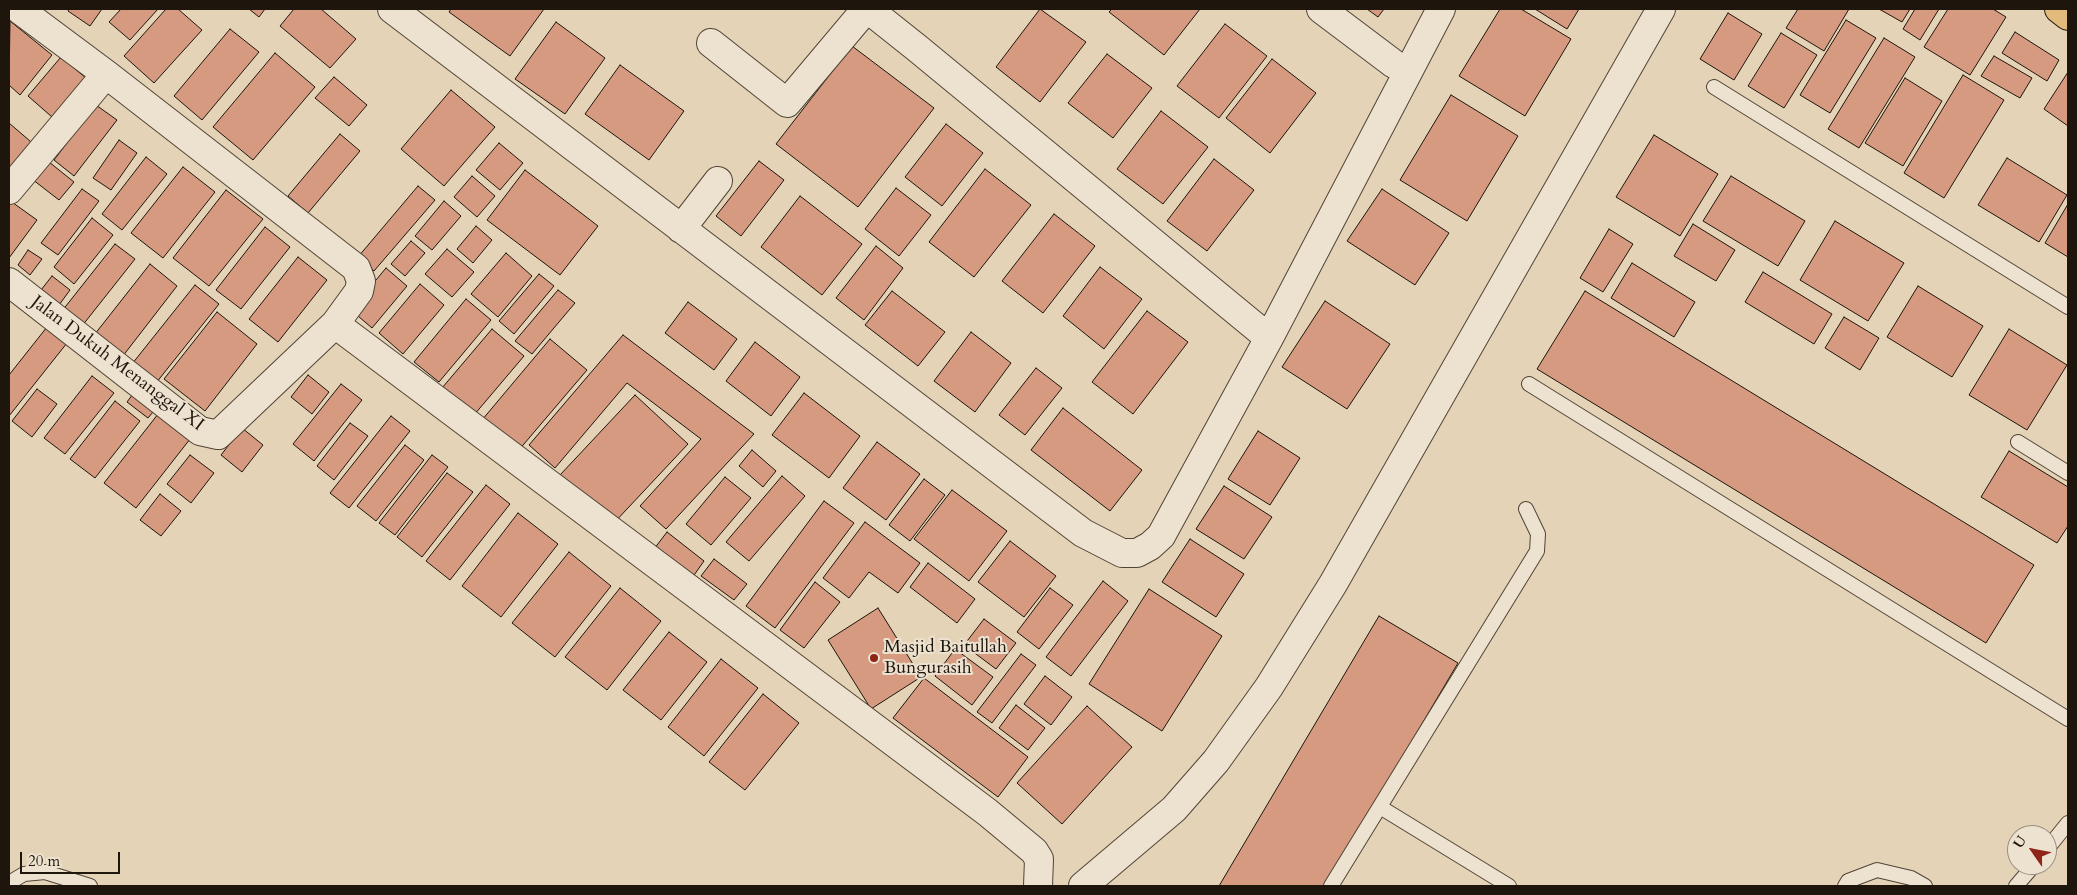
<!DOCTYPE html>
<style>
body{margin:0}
#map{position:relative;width:2077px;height:895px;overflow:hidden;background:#e4d3b6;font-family:Cardo,serif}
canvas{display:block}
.frame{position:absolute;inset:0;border:10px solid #1e150c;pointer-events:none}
.north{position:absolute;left:2007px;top:825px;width:50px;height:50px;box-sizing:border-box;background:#ede2d0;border:1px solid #9a9082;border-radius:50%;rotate:303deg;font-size:14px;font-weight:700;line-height:20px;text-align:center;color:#1e150c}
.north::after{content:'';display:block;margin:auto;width:18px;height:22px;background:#8f2418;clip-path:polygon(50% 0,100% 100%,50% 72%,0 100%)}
.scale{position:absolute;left:20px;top:852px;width:100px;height:22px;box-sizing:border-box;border:2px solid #1e150c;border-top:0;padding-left:6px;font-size:15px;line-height:18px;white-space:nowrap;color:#1e150c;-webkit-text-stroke:4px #ede2d0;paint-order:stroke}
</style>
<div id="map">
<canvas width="2077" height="895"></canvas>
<div class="frame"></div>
<div class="north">U</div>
<div class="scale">20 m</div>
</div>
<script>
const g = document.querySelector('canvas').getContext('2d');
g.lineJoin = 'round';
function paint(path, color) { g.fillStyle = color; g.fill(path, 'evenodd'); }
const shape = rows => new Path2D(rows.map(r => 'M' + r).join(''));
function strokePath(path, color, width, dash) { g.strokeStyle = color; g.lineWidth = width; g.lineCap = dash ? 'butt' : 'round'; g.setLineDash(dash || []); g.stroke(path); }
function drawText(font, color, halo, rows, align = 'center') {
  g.font = font + ' Cardo,serif'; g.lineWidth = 4; g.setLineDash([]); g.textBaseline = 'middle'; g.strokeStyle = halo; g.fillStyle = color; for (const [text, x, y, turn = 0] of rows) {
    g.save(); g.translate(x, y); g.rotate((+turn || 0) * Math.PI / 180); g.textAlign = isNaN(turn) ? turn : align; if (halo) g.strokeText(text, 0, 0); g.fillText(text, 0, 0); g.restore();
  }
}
const building = shape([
 [69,9,102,9,90,26,68,11,69,9],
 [121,9,158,9,130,40,109,22,121,9],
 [166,9,178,9,202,30,154,83,124,56,166,9],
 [249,9,265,9,259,17,249,9],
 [294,9,321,9,356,39,330,68,280,26,294,9],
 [451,9,544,9,510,56,449,12,451,9],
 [1040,9,1086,42,1040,102,996,67,1040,9],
 [1112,9,1200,9,1164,55,1109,12,1112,9],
 [1367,9,1384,9,1378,17,1367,9],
 [1500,9,1521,9,1571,39,1525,116,1459,76,1500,9],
 [1535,9,1579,9,1567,29,1535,9],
 [1798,9,1849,9,1824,51,1786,28,1798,9],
 [1879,9,1910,9,1902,22,1879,9],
 [1915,9,1939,9,1920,40,1903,29,1915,9],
 [1948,9,1993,9,2006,17,1970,75,1924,47,1948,9],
 [1728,13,1762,34,1734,80,1700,59,1728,13],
 [1846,20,1876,38,1830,113,1800,95,1846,20],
 [10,21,52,55,20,95,9,85,10,21],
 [556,22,605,58,565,114,515,79,556,22],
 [1225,24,1267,56,1219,118,1177,86,1225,24],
 [230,29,259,52,202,120,174,96,230,29],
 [2015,32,2059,60,2047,81,2002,53,2015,32],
 [1781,33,1817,55,1784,108,1748,86,1781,33],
 [1884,38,1915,57,1859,148,1828,129,1884,38],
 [852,46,934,108,858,207,776,144,852,46],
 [275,53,315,87,253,160,213,127,275,53],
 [1107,54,1152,88,1113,138,1068,103,1107,54],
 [1994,56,2032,78,2020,98,1981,76,1994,56],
 [61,57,93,84,60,124,28,96,61,57],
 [1272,59,1316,93,1270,153,1226,118,1272,59],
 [620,65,684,111,649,160,585,114,620,65],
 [2068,72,2068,126,2044,109,2068,72],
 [1963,75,2004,100,1944,198,1904,173,1963,75],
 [334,77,367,105,349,126,315,98,334,77],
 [1905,78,1942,101,1903,166,1865,143,1905,78],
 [451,90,495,127,444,186,401,149,451,90],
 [1451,95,1518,136,1467,221,1400,180,1451,95],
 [96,105,117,120,74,176,54,160,96,105],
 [1161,111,1208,147,1163,204,1117,169,1161,111],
 [9,123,37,147,9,181,9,123],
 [946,124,983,153,942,206,905,177,946,124],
 [340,134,360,151,308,213,288,196,340,134],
 [1654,135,1718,174,1680,236,1616,197,1654,135],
 [119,140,137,153,111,190,93,178,119,140],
 [499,143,523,163,500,190,476,170,499,143],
 [146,157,167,174,122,230,102,214,146,157],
 [44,158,74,182,59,200,28,176,44,158],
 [2007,158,2067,195,2039,242,1978,205,2007,158],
 [1214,159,1254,190,1207,251,1167,221,1214,159],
 [759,161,784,180,741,236,716,216,759,161],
 [183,167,215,192,163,258,131,233,183,167],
 [985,169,1031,205,974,277,929,242,985,169],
 [525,170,598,226,560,275,487,220,525,170],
 [472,176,495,196,477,217,454,197,472,176],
 [1731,176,1805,221,1778,266,1703,221,1731,176],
 [418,186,435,200,374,271,358,257,418,186],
 [896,188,931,215,899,256,865,229,896,188],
 [82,189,99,201,58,255,41,243,82,189],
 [1382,189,1449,233,1415,285,1347,241,1382,189],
 [226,190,263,219,209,286,173,258,226,190],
 [800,196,862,244,822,295,761,247,800,196],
 [9,200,37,220,9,258,9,200],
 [444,201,461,216,432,250,415,236,444,201],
 [2068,204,2068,257,2045,243,2068,204],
 [1054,214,1095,246,1043,313,1002,281,1054,214],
 [92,218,113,235,74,284,54,267,92,218],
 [1835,221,1904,263,1868,321,1800,280,1835,221],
 [1693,224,1735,250,1716,281,1674,256,1693,224],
 [476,226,492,240,473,263,457,249,476,226],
 [265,227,290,247,241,309,216,290,265,227],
 [1609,229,1633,244,1603,292,1580,278,1609,229],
 [411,241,425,253,405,276,391,264,411,241],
 [115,244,135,259,82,326,62,311,115,244],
 [876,246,903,268,864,320,836,298,876,246],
 [447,249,474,272,452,297,425,274,447,249],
 [28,250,42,259,30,275,18,265,28,250],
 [506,253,532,276,498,317,471,294,506,253],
 [298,257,327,280,278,342,249,319,298,257],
 [1632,263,1695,302,1674,337,1611,298,1632,263],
 [150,264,177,286,119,361,91,339,150,264],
 [1100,267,1142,299,1104,349,1063,316,1100,267],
 [386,268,407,286,372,328,351,310,386,268],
 [1763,272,1832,314,1814,344,1745,302,1763,272],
 [539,274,554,286,514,334,499,321,539,274],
 [52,276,70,290,59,305,41,290,52,276],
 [420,284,444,305,403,354,379,333,420,284],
 [195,285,219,304,152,388,128,369,195,285],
 [1918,286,1983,326,1952,377,1887,337,1918,286],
 [558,290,575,303,532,354,515,341,558,290],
 [892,291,945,332,918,366,865,325,892,291],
 [1585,291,2034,565,1986,643,1537,369,1585,291],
 [466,299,491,320,439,382,414,362,466,299],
 [1325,301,1390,344,1347,409,1282,367,1325,301],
 [688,302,737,339,714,370,665,333,688,302],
 [1147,311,1188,342,1133,414,1092,382,1147,311],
 [217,312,257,344,205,411,164,379,217,312],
 [1844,317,1879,338,1860,370,1825,348,1844,317],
 [47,327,67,343,9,416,9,375,47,327],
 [492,329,524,356,474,415,442,388,492,329],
 [2009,329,2067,365,2027,430,1969,395,2009,329],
 [971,332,1011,363,975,412,934,381,971,332],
 [623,335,754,434,666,529,640,506,701,439,627,383,555,468,529,445,623,335],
 [550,339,587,370,518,451,482,420,550,339],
 [755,342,800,377,771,416,726,381,755,342],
 [1036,368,1062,388,1025,435,999,415,1036,368],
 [308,375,329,392,312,414,291,397,308,375],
 [92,376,114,393,65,454,44,438,92,376],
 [341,384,362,400,314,461,293,444,341,384],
 [37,389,57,404,32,437,12,421,37,389],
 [136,390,158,406,148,418,127,402,136,390],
 [804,393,860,436,829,478,772,435,804,393],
 [635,395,688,444,612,525,560,475,635,395],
 [115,401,140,421,95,478,70,459,115,401],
 [1063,408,1142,470,1110,511,1031,450,1063,408],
 [162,409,194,434,136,508,104,483,162,409],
 [391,416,410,431,349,508,330,493,391,416],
 [350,423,368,436,334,480,317,466,350,423],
 [242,428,263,445,242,472,221,455,242,428],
 [1258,431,1300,458,1270,505,1228,479,1258,431],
 [877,442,920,474,886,520,843,488,877,442],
 [405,445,424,460,376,521,357,506,405,445],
 [752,450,776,471,763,487,739,466,752,450],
 [2009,451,2068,487,2068,526,2057,543,1981,497,2009,451],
 [190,455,214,473,191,503,167,484,190,455],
 [432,455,448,467,395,535,379,523,432,455],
 [447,473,473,492,422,557,397,537,447,473],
 [782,476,805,496,749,561,726,542,782,476],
 [725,477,751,498,711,545,686,524,725,477],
 [924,479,945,495,910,541,889,525,924,479],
 [486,485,510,504,450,580,426,561,486,485],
 [1224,486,1272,517,1244,559,1196,529,1224,486],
 [952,490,1007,531,969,581,914,539,952,490],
 [160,494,181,511,161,536,140,520,160,494],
 [824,501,854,523,775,628,746,606,824,501],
 [518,513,558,544,501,617,462,586,518,513],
 [865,522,920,563,898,593,869,572,849,598,823,578,865,522],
 [667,532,704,561,692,578,654,549,667,532],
 [1190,539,1244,574,1216,617,1162,582,1190,539],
 [1010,541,1056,576,1024,617,978,582,1010,541],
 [569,552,611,586,555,657,512,623,569,552],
 [714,559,747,584,734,600,701,576,714,559],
 [928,563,975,599,957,623,910,587,928,563],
 [1103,581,1128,601,1071,676,1046,657,1103,581],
 [815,582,840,602,804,648,780,630,815,582],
 [620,588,661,621,607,690,565,657,620,588],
 [1050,588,1073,605,1039,649,1017,632,1050,588],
 [1149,589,1222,636,1162,731,1089,684,1149,589],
 [878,608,921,677,871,709,828,640,878,608],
 [1379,616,1458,663,1326,886,1219,886,1379,616],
 [984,619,1016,643,996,669,964,645,984,619],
 [669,632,707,662,661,720,623,690,669,632],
 [955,649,993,677,972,705,935,676,955,649],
 [1021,654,1036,665,992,723,977,712,1021,654],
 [721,659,758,688,704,756,668,727,721,659],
 [1045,676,1072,697,1051,725,1024,704,1045,676],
 [924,678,1028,757,998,797,893,718,924,678],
 [763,694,799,723,745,790,709,762,763,694],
 [1016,705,1045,728,1028,750,999,728,1016,705],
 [1087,706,1132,747,1062,824,1017,783,1087,706]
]);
paint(building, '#d59a80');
strokePath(building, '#1e150c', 1);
const service = shape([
 [1714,87,2068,307],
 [1529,384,2068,719],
 [2018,442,2068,473],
 [1380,807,1509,886],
 [2047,849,2068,823],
 [9,883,24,874,45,872,90,886],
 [1331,886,1537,551,1538,534,1526,509],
 [1845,886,1848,881,1877,870,1911,878,1925,886],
 [2016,886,2034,865]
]);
const minor = shape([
 [392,9,1083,533,1122,553,1137,553,1150,546,1161,536,1269,338,1441,9],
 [868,9,917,48,1269,338],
 [1321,9,1394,64],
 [711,43,787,103,866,9],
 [9,190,106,74],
 [681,229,718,181],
 [9,282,200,431,218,435,335,324,359,291,361,281,356,268,106,74,20,10],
 [335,324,987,812,1034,851,1039,859,1038,886],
 [1083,886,1174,809,1216,761,1269,687,1333,584,1661,9]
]);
const trunk = shape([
 [2059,9,2068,16]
]);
strokePath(service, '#504436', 16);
strokePath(minor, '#504436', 30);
strokePath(trunk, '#1e150c', 30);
strokePath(service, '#ede2d0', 14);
strokePath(minor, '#ede2d0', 28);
strokePath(trunk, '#e2ba7b', 28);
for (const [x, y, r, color] of [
 [874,658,5,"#8f2418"]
]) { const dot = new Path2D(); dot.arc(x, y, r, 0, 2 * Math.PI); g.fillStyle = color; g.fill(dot); strokePath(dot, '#ede2d0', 2); }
drawText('18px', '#1e150c', '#ede2d0', [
 ["Jalan Dukuh Menanggal XI",117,364,37]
]);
drawText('18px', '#1e150c', '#ede2d0', [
 ["Masjid Baitullah",884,648],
 ["Bungurasih",884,669]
], 'left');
</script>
